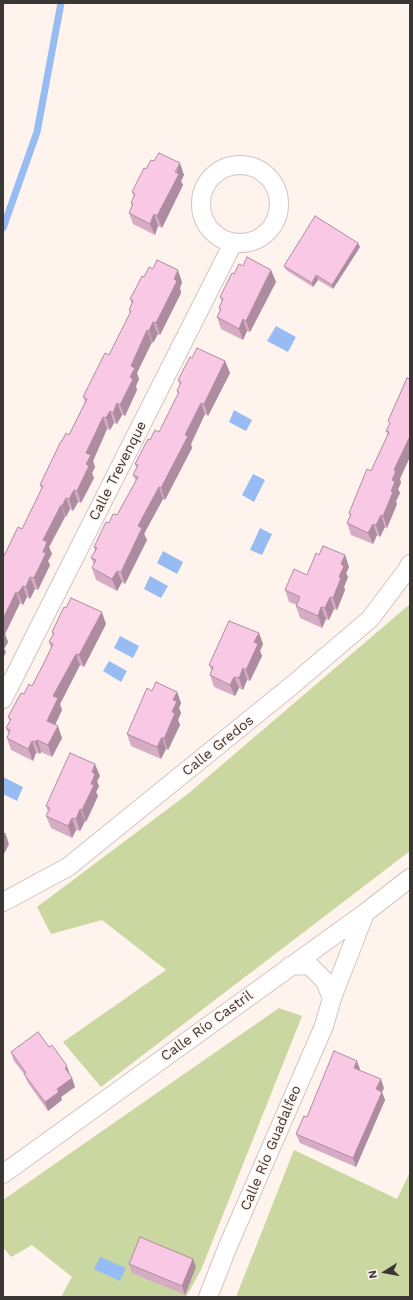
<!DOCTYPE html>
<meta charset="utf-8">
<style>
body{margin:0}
#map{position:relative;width:413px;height:1300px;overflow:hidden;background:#fff3ee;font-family:"Work Sans",sans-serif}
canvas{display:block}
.frame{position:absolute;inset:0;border:4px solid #3a3634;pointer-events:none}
.north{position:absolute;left:365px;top:1252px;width:40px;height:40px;-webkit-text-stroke:3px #fff3ee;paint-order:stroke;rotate:259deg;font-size:11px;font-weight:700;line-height:16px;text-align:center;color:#3a3634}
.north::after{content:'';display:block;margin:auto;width:14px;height:18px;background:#3a3634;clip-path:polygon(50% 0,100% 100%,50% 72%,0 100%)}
</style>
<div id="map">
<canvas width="413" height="1300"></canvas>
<div class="frame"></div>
<div class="north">N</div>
</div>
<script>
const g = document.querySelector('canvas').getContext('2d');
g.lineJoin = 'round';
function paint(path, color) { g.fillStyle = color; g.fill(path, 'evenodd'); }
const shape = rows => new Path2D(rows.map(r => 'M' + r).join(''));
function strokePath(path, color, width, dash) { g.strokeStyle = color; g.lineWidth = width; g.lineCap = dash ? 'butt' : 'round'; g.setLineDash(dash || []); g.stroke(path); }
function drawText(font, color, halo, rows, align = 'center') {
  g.font = font + ' "Work Sans",sans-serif'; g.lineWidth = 3; g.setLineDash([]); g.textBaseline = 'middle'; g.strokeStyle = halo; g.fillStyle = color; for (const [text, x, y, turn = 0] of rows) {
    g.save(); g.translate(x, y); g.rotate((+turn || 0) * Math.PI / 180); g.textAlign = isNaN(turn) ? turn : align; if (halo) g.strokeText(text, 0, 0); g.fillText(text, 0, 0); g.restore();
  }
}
paint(shape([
 [410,604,410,851,101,1087,63,1042,166,970,102,920,51,934,37,907,189,793],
 [279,1008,302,1016,201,1270,186,1297,61,1297,72,1277,32,1245,11,1257,3,1247,3,1200],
 [294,1150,397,1199,410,1172,410,1297,236,1297]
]), '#cad7a0');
paint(shape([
 [276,326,296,337,288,352,267,341],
 [234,410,252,420,246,431,229,422],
 [253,474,265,480,254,502,242,495],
 [260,528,272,534,262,555,250,550],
 [163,551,183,562,177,574,157,563],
 [150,576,168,586,161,598,144,589],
 [120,636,139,646,133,658,114,648],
 [109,661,127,671,121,682,103,671],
 [3,777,23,787,17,801,3,794],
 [100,1257,126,1268,120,1281,94,1269]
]), '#97bcf4');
strokePath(shape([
 [3,228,37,132,61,3]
]), '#97bcf4', 7);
const minor = shape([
 '201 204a39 39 0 1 1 78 0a39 39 0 1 1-78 0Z',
 [3,699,233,243],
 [3,902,68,867,290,687,370,619,407,570,410,564],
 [290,966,309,965,325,981,332,998],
 [3,1174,365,913,410,878],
 [208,1297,228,1246,324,1026,332,998,365,913]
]);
strokePath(minor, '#d1c5c1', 20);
strokePath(minor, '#fff', 18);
paint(shape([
 [146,169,184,175,181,181,183,185,162,228,158,226,155,235,133,224,129,213,132,206,131,203,134,196,132,192],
 [360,247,333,289,318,280,313,287,286,270,284,266],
 [243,266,271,270,276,282,250,332,247,331,243,340,221,329,217,317,220,311,219,308,222,302,220,297,234,274],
 [144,277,182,282,180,288,181,293,160,335,158,334,153,343,152,342,137,373,139,379,136,386,137,390,125,416,122,415,117,424,114,423,110,430,107,429,93,461,95,467,92,473,94,478,81,503,78,502,73,511,70,509,66,517,65,517,49,547,52,554,48,561,50,565,38,590,35,589,30,599,27,597,23,605,20,603,5,634,8,642,4,649,6,652,3,658,3,558,22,529,42,490,40,485,62,441,69,435,85,402,83,397,109,355,130,314,129,310,132,304,130,299],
 [192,358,225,361,230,373,208,416,205,414,191,444,192,448,165,500,163,499,151,521,144,534,147,540,125,584,122,582,117,591,96,580,92,568,94,564,91,558,95,551,94,547,109,523,117,515,136,481,133,475,137,468,135,464,150,440,159,432,178,395,177,391,180,385,178,380],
 [407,378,400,479,401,483,398,489,400,493,396,501,397,504,387,528,385,527,380,537,377,535,373,544,351,535,347,523,350,516,349,513,371,471,388,435,386,431,390,424,388,421],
 [319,555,345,555,349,567,346,573,348,577,344,587,345,590,337,610,334,609,329,620,326,619,322,628,300,618,296,606,297,605,289,602,285,590,307,575],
 [106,624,84,667,80,665,60,704,62,710,55,725,62,738,52,757,41,752,40,754,36,753,33,761,11,750,7,738,9,735,6,728,10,721,8,717,24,694,32,686,44,663,51,648,49,642,53,635,52,632],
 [259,633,263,644,260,651,262,656,250,681,247,680,243,690,239,688,235,696,214,687,210,675,212,671,209,665],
 [152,691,177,692,181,703,179,708,181,713,178,720,180,725,168,750,166,749,161,759,131,746,127,734],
 [100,776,97,781,99,786,96,792,98,796,86,822,85,821,80,831,76,830,72,838,51,828,46,816,48,812,46,806],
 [11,1052,70,1075,72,1078,75,1087,61,1097,62,1100,48,1111,28,1083,24,1074,14,1061],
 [360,1069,359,1070,384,1088,382,1092,385,1100,356,1167,300,1143,296,1134,307,1117],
 [129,1264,196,1267,185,1295,132,1273]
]), '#d6acc5');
paint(shape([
 [180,163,184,175,181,181,183,185,162,228,157,216],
 [154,214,158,226,155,235,150,224],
 [358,243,360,247,333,289,332,285],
 [178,270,182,282,180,288,181,293,160,335,156,323],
 [271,270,276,282,250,332,246,321],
 [316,275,318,280,313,287,312,283],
 [243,319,247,331,243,340,239,329],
 [153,322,158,334,153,343,149,331],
 [147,330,152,342,137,373,139,379,136,386,137,390,125,416,120,405,130,377,131,366],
 [225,361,230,373,208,416,204,404],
 [117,403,122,415,117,424,113,413],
 [201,403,205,414,191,444,192,448,165,500,161,488,185,435],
 [110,411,114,423,110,430,106,418],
 [103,417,107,429,93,461,95,467,92,473,94,478,81,503,77,491,86,464,86,453],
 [410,436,410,457,400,479,401,483,398,489,400,493,396,501,397,504,387,528,383,516,391,491,394,470],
 [159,487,163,499,151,521,144,534,147,540,125,584,121,572,138,526,147,509],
 [74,490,78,502,73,511,69,499],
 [66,498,70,509,66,517,62,506],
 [61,505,65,517,49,547,52,554,48,561,50,565,38,590,34,578,43,540],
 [381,515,385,527,380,537,376,525],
 [373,524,377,535,373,544,368,533],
 [345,555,349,567,346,573,348,577,344,587,345,590,337,610,333,598,341,564],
 [117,571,122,582,117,591,112,579],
 [30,577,35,589,30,599,26,587],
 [23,586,27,597,23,605,18,593],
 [16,592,20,603,5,634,8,642,4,649,6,652,3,658,3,619],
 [330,597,334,609,329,620,325,608],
 [321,607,326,619,322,628,318,616],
 [102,612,106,624,84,667,79,655],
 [259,633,263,644,260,651,262,656,250,681,246,670,254,642],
 [76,654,80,665,60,704,62,710,51,733,47,721,53,696],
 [243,668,247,680,243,690,239,678],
 [234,677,239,688,235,696,230,685],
 [177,692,181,703,179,708,181,713,178,720,180,725,168,750,164,739,172,712,173,700],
 [58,726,62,738,52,757,48,745],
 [162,737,166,749,161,759,157,747],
 [37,740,41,752,40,754,35,742],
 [32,741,36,753,33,761,28,749],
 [95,764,100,776,97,781,99,786,96,792,98,796,86,822,82,810,92,772],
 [80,809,85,821,80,831,76,819],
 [72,818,76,830,72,838,68,826],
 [5,832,9,844,3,856,3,836],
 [357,1061,360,1069,357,1077,354,1068],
 [67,1066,70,1075,68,1077,65,1068],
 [72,1078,75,1087,61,1097,62,1100,48,1111,45,1102,57,1089],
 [381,1079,384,1088,382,1092,385,1100,356,1167,353,1158,376,1089],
 [193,1259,196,1267,185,1295,182,1286]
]), '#ae8ca0');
const building = shape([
 [159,153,180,163,175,172,179,174,157,216,154,214,150,224,129,213,133,204,131,203,135,194,132,192,144,168,146,169,151,160,154,161,159,153],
 [315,216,358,243,332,285,316,275,312,283,284,266,315,216],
 [247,257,271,270,246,321,243,319,239,329,217,317,221,309,219,308,223,299,220,297,232,273,234,274,239,264,243,266,247,257],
 [157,260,178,270,174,279,177,281,156,323,153,322,149,331,147,330,131,366,135,368,130,377,133,379,120,405,117,403,113,413,110,411,106,418,103,417,86,453,91,455,86,464,89,466,77,491,74,490,69,499,66,498,62,506,61,505,43,540,47,542,43,552,46,553,34,578,30,577,26,587,23,586,18,593,16,592,3,619,3,558,18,527,22,529,43,486,40,485,61,441,62,441,66,433,69,435,87,399,83,397,105,353,109,355,131,311,129,310,133,301,130,299,137,286,142,276,144,277,149,267,153,269,157,260],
 [197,348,225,361,204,404,201,403,185,435,188,436,161,488,159,487,147,509,138,526,142,528,121,572,117,571,112,579,92,568,96,560,91,558,97,548,94,547,106,522,109,523,113,514,117,515,138,477,133,475,138,465,135,464,148,439,150,440,155,430,159,432,179,392,177,391,181,382,178,380,190,357,192,358,197,348],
 [407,378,410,379,410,436,394,470,396,471,392,480,395,482,391,491,393,492,383,516,381,515,376,525,373,524,368,533,347,523,351,514,349,513,367,469,371,471,389,432,386,431,390,423,388,421,407,378],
 [323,546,345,555,341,564,344,566,339,577,341,578,333,598,330,597,325,608,321,607,318,616,296,606,300,597,285,590,294,569,307,575,316,553,319,555,323,546],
 [71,598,102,612,79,655,76,654,53,696,58,698,47,721,58,726,48,745,37,740,35,742,32,741,28,749,7,738,10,730,6,728,11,719,8,717,21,693,24,694,29,684,32,686,44,663,53,644,49,642,54,633,52,632,64,607,66,608,71,598],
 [229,621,259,633,254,642,258,644,246,670,243,668,239,678,234,677,230,685,210,675,213,667,209,665,229,621],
 [156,682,177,692,173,700,177,701,172,712,175,713,164,739,162,737,157,747,127,734,147,688,152,691,156,682],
 [70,753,95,764,92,772,95,774,91,784,94,785,82,810,80,809,76,819,72,818,68,826,46,816,50,808,46,806,70,753],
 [38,1032,49,1047,52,1045,67,1066,65,1068,72,1078,57,1089,59,1092,45,1102,24,1074,26,1073,11,1052,38,1032],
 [334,1051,357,1061,354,1068,381,1079,376,1089,382,1092,353,1158,296,1134,304,1116,307,1117,334,1051],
 [140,1237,193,1259,182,1286,129,1264,140,1237]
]);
paint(building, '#f9c8e5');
strokePath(building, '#ae8ca0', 1);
drawText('14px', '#3a3634', '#fff3ee', [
 ["Calle Trevenque",118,471,-63],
 ["Calle Gredos",218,746,-39],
 ["Calle Río Castril",207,1026,-36],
 ["Calle Río Guadalfeo",271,1148,-67]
]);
</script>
